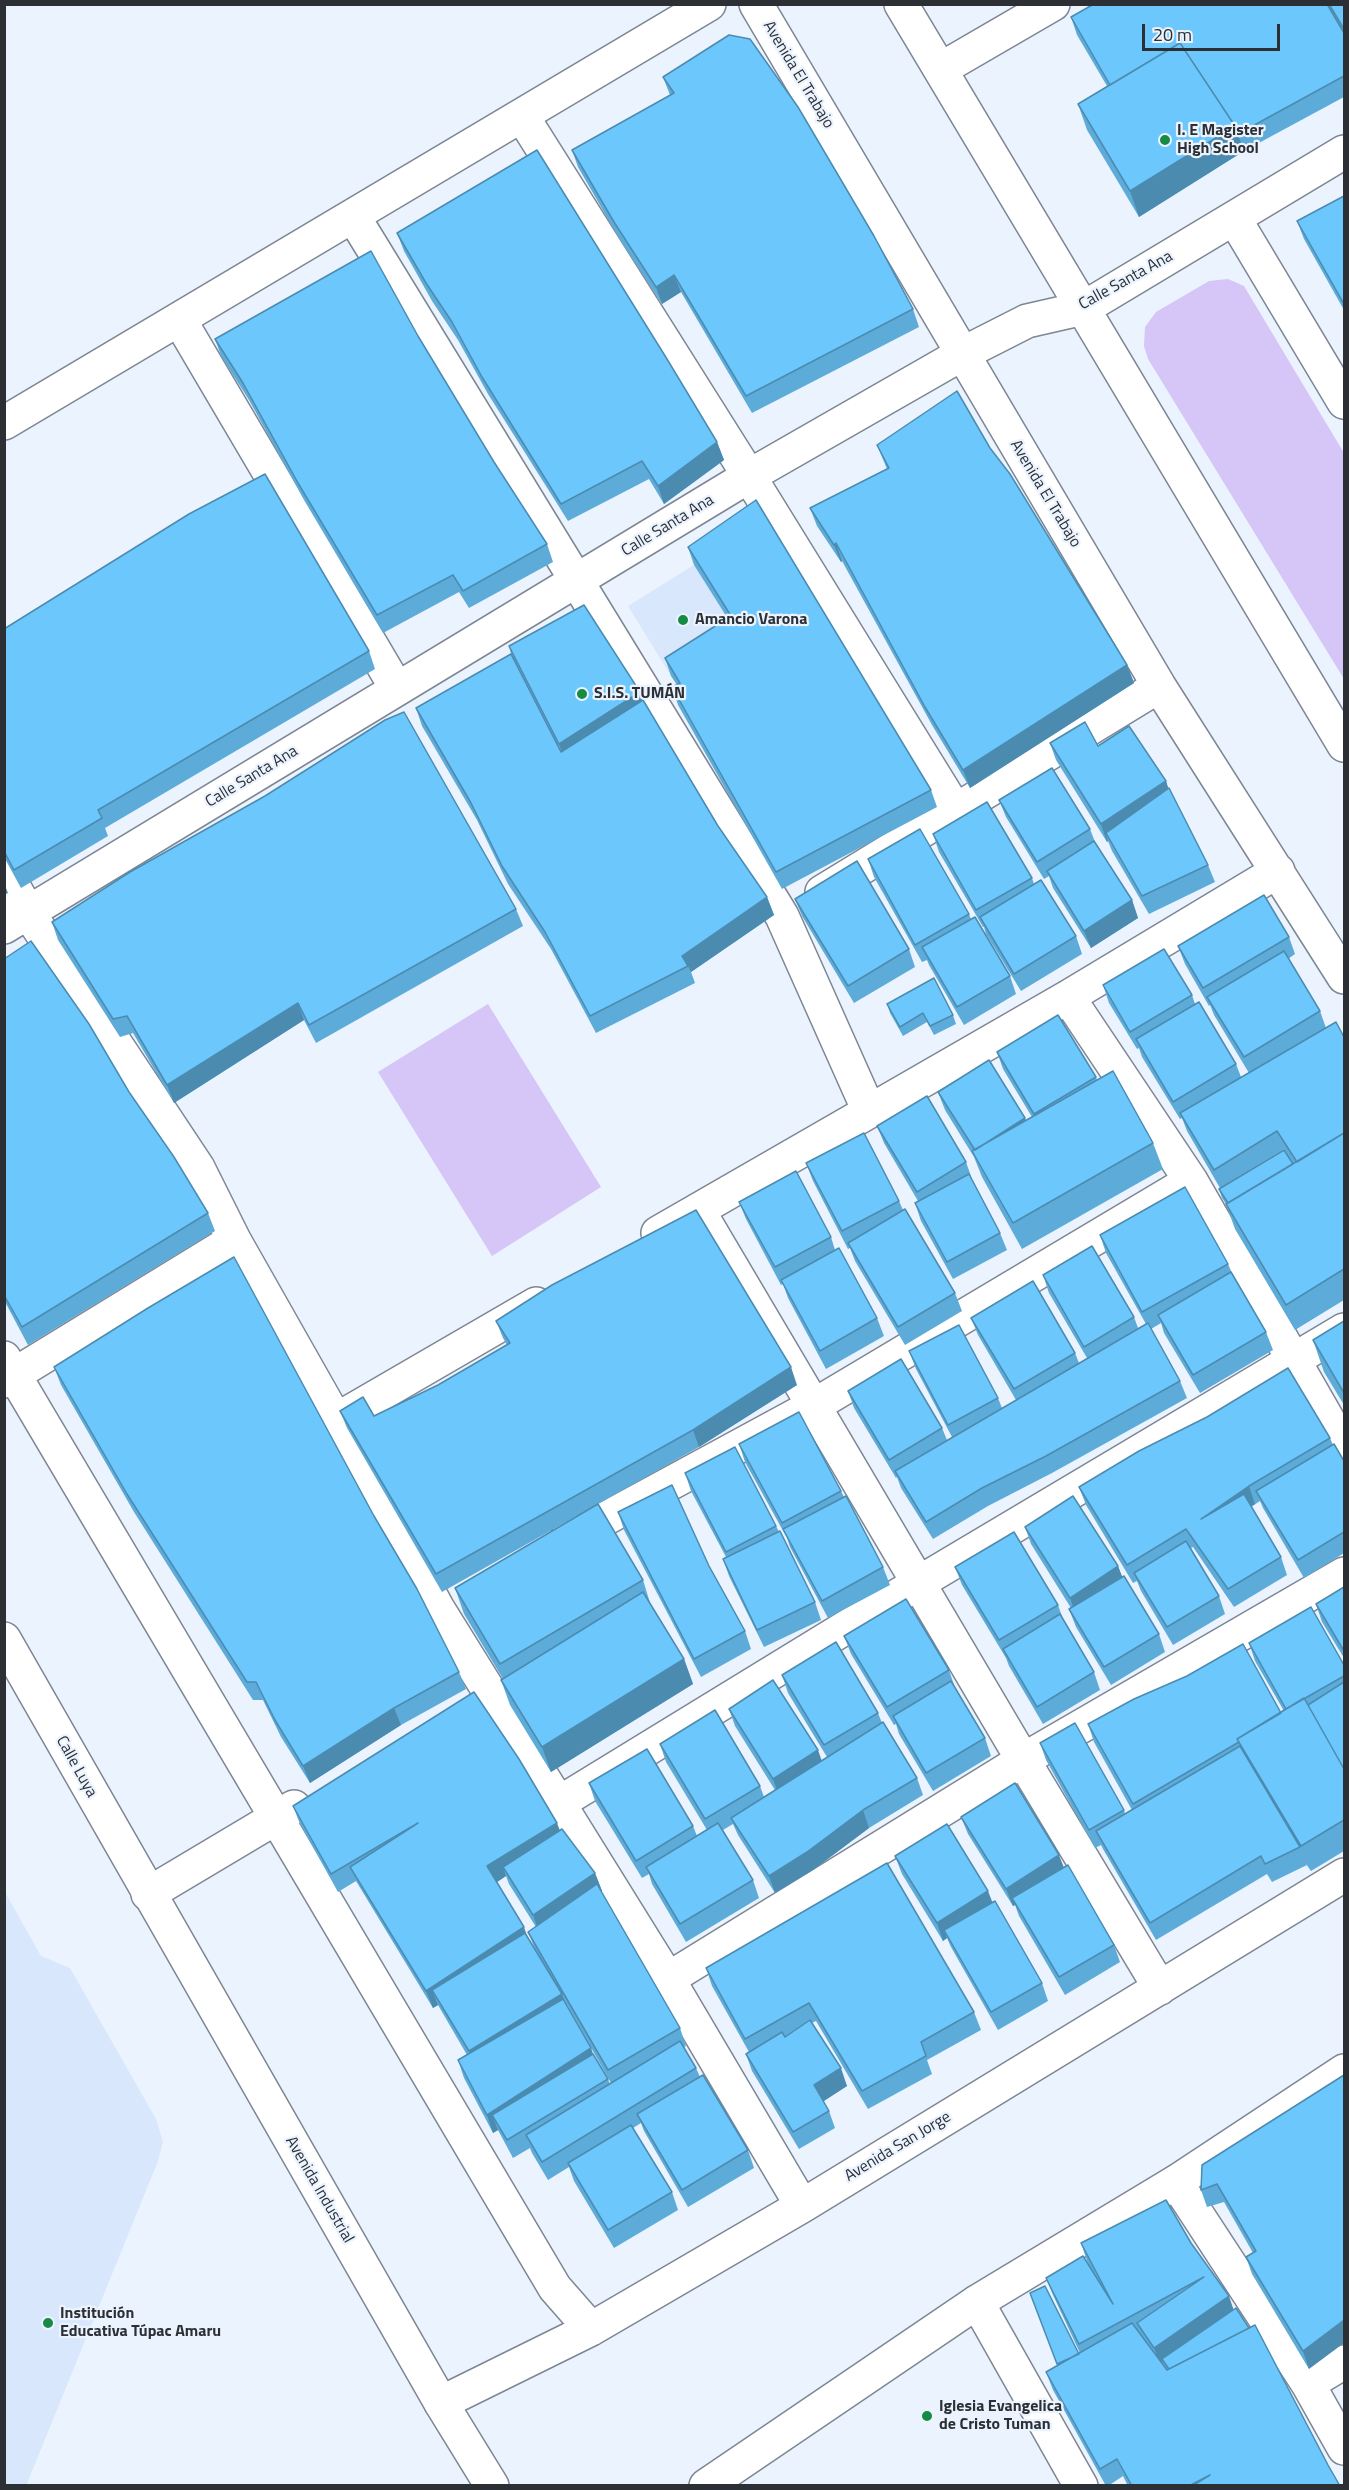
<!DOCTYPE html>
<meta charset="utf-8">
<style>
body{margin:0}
#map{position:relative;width:1349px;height:2490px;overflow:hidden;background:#ebf3fe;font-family:"Titillium Web",sans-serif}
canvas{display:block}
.frame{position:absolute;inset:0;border:6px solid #2c3035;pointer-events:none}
.scale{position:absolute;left:1142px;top:24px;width:138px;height:27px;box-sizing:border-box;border:3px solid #2c3035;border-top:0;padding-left:8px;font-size:18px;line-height:21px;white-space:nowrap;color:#2c3035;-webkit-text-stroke:4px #ebf3fe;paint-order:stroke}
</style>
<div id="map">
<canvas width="1349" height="2490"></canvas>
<div class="frame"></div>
<div class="scale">20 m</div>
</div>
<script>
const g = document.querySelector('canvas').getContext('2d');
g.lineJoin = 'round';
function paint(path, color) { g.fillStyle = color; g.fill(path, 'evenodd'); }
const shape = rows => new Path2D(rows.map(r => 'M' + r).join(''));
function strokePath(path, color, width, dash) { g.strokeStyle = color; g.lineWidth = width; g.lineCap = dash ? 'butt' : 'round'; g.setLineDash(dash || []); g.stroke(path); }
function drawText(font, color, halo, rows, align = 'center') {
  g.font = font + ' "Titillium Web",sans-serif'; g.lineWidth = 4.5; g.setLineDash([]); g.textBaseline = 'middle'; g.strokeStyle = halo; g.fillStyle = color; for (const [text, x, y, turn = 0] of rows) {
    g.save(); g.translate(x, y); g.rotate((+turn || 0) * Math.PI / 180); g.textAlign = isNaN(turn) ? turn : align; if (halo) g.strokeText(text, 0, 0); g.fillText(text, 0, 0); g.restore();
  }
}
paint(shape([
 [694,565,738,634,671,676,628,606],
 [5,1892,41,1956,70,1968,156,2119,163,2142,158,2161,26,2486,4,2485]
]), '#d8e7fb');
paint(shape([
 [1228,279,1244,286,1344,453,1344,679,1148,359,1144,346,1145,327,1156,312,1209,281],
 [488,1004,601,1187,492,1256,378,1072]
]), '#d6c5f7');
const street = shape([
 [756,4,1159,686,1344,977],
 [901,4,1344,745],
 [941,69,1053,4],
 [522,116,749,476,956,811],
 [353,216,782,916,869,1111],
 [1234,218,1344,402],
 [179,319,397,689],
 [4,423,709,4],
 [4,870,28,912,198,1168,234,1240,336,1420,438,1609,668,1979,802,2206],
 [822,892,1159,686],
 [4,927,749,476,962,354,1027,321,1084,308,1344,152],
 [1068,997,1191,1181,1344,1448],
 [698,1210,1023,1760,1160,1988],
 [658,1233,1068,997,1278,871],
 [4,1358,555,2288,591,2329],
 [4,1381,234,1240],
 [336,1420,536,1304],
 [566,1540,815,1405,1191,1181],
 [559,1803,920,1582,1344,1330],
 [148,1894,294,1807],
 [668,1979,1023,1760,1344,1574],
 [1176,2182,1308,2384,1344,2448],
 [977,2302,1081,2486],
 [1308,2384,1344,2362],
 [441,2403,591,2329,802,2206,1344,1875]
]);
const secondary = shape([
 [4,1639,441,2403,492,2486],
 [706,2486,977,2302,1176,2182,1344,2071]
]);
strokePath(street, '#7d8693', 36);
strokePath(secondary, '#7d8693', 36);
strokePath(street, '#fff', 33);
strokePath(secondary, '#fff', 33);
paint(shape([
 [1094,4,1344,4,1344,97,1244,151,1139,217,1087,130,1078,104,1107,86,1077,35,1071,17],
 [663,77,913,309,919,327,752,413,681,292,662,304,620,240,578,167,572,150,670,95],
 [1344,196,1344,310,1304,239,1297,221],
 [397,233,717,442,724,460,664,504,649,479,568,521,488,394,458,340,432,301,404,251],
 [418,336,494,462,547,544,553,562,469,608,459,592,383,633,304,500,249,400,221,356,215,339],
 [877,445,990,448,1127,665,1134,683,970,788,932,725,842,561,841,562,817,526,810,508,887,469],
 [688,547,931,790,937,807,782,889,678,705,672,687,677,685,671,676,665,658,728,619,694,565],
 [4,629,369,651,375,669,105,828,108,836,21,888,4,857],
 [509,646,640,692,643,700,718,826,767,897,774,915,691,972,695,983,596,1033,551,949,508,884,477,820,422,726,416,708,511,654],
 [1050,743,1098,746,1166,781,1168,789,1208,865,1215,882,1149,914,1112,851,1108,841,1107,842,1056,760],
 [999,800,1090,829,1095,842,1132,900,1138,918,1091,948,1053,888,1049,876,1044,879,1006,817],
 [933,834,1032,878,1034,884,1076,936,1082,954,1021,991,986,934,984,927,983,927,939,852],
 [868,859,969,914,971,919,1010,976,1016,994,964,1025,929,965,927,960,922,962,874,877],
 [795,899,909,949,915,967,854,1003,802,916],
 [516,909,523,926,316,1043,304,1020,174,1103,133,1033,120,1037,58,940,52,922],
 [1289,937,1295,954,1288,959,1320,1011,1326,1028,1344,1037,1344,1300,1295,1330,1235,1229,1226,1204,1222,1198,1219,1189,1293,1164,1284,1149,1220,1188,1187,1131,1182,1118,1180,1119,1142,1057,1139,1048,1137,1049,1109,1003,1103,985,1192,995,1195,1004,1236,1064,1241,1077,1249,1073,1214,1015,1210,1005,1209,1006,1185,964,1178,946],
 [4,959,208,1213,215,1231,28,1345,4,1300],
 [887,1004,953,1015,956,1024,934,1035,927,1022,903,1036,890,1013],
 [997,1052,1096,1077,1097,1080,1153,1143,1163,1169,1022,1249,982,1177,974,1157,945,1110,938,1092,1026,1121,1032,1117,1003,1069],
 [877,1126,966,1162,972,1179,972,1180,1000,1233,1007,1250,953,1279,921,1221,915,1203,918,1201,884,1143],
 [806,1163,899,1201,903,1210,955,1293,962,1311,905,1345,855,1261,850,1248,848,1249,813,1181],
 [739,1202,831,1237,835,1250,877,1318,884,1336,826,1369,788,1298,783,1284,781,1285,746,1219],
 [1100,1235,1228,1264,1232,1273,1266,1332,1273,1350,1200,1393,1164,1333,1161,1323,1151,1329,1180,1381,1187,1398,1052,1473,988,1506,933,1539,901,1488,897,1477,896,1478,854,1408,848,1391,942,1428,947,1440,952,1437,916,1369,909,1351,998,1398,1002,1408,1016,1400,978,1335,971,1318,1075,1353,1079,1363,1087,1358,1049,1293,1043,1275,1134,1317,1138,1328,1146,1324,1106,1253],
 [496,1321,797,1385,699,1447,442,1592,347,1428,340,1411,374,1416,438,1385,507,1345,503,1338],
 [1344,1321,1344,1405,1324,1372,1313,1340],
 [54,1367,374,1516,459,1672,466,1689,401,1725,310,1783,281,1737,263,1700,253,1700,134,1512,61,1385],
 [1330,1438,1333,1445,1344,1461,1344,1553,1304,1578,1263,1508,1260,1501,1251,1507,1281,1557,1287,1575,1234,1607,1193,1547,1191,1548,1219,1596,1225,1614,1173,1645,1141,1591,1137,1581,1133,1583,1086,1505,1079,1487],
 [739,1444,841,1491,844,1497,883,1567,890,1585,828,1618,790,1547,787,1538,745,1462],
 [685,1473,776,1526,815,1602,821,1620,764,1647,729,1576,723,1559,726,1557,691,1491],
 [618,1512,709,1566,745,1631,751,1649,701,1677,624,1530],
 [1025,1527,1118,1566,1122,1577,1159,1634,1165,1652,1111,1685,1076,1627,1069,1609,1071,1608,1031,1544],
 [955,1567,1058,1605,1064,1622,1094,1672,1100,1690,1043,1724,1009,1666,1006,1658,962,1585],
 [643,1580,651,1606,684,1659,693,1684,551,1772,510,1705,501,1680,503,1679,464,1614,455,1588],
 [1344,1587,1344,1658,1322,1622,1316,1604],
 [844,1636,949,1670,955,1688,985,1738,991,1756,933,1791,899,1734,896,1724,894,1725,851,1654],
 [1249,1643,1344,1665,1344,1851,1311,1871,1306,1864,1307,1865,1272,1882,1267,1874,1156,1940,1103,1849,1101,1845,1095,1848,1046,1760,1040,1743,1124,1810,1125,1814,1132,1810,1094,1742,1088,1724,1281,1713,1284,1711,1255,1661],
 [782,1675,878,1713,882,1723,917,1778,923,1795,869,1828,813,1870,775,1893,738,1835,733,1824,723,1830,753,1880,759,1898,686,1942,652,1884,649,1874,642,1878,595,1801,589,1783,693,1826,697,1836,707,1830,666,1762,660,1744,760,1786,764,1797,775,1790,735,1726,729,1709,822,1761,827,1757,788,1693],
 [293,1806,560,1830,595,1873,602,1891,601,1891,680,2028,686,2046,684,2047,696,2068,700,2077,748,2150,754,2168,688,2207,644,2131,641,2123,633,2128,672,2192,678,2210,614,2248,574,2181,569,2167,548,2180,532,2153,530,2148,513,2158,498,2130,493,2133,464,2078,458,2060,467,2055,438,2005,433,2008,356,1881,338,1892,300,1824],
 [506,1876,509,1884,536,1927,528,1932,535,1949,528,1940,497,1882],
 [564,2000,611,2083,610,2084,608,2079,593,2055],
 [961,1817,1064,1868,1114,1945,1120,1962,1065,1995,1019,1916,1015,1905,1013,1906,968,1834],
 [895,1856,992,1902,1042,1983,1048,2001,998,2030,951,1947,947,1938,943,1941,902,1874],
 [706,1968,974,2012,981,2030,927,2060,932,2074,868,2109,816,2021,812,2023,847,2086,823,2101,829,2111,835,2128,799,2149,752,2071,746,2054,749,2052,712,1986],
 [1344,2075,1309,2369,1252,2274,1246,2257,1253,2253,1224,2202,1207,2207,1201,2190],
 [1081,2243,1191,2243,1234,2310,1340,2486,1128,2486,1123,2476,1108,2486,1106,2486,1053,2390,1046,2372,1058,2366,1030,2293,1079,2354,1080,2353,1053,2295,1046,2278,1094,2275,1087,2261]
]), '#5dabd9');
paint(shape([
 [1235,126,1244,151,1139,217,1130,191],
 [674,275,681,292,662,304,656,287],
 [717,442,724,460,664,504,658,486],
 [836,543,842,561,841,562,834,545],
 [1127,665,1134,683,970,788,963,770],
 [640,692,649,717,568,769,559,744],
 [1166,781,1172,799,1106,833,1108,841,1107,842,1101,824],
 [4,883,8,893,4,895],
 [767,897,774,915,691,972,688,966,682,956],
 [1132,900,1138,918,1091,948,1084,931],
 [298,1003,304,1020,174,1103,167,1085],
 [1025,1118,1032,1135,975,1150],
 [791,1367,797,1385,699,1447,693,1430],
 [1249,1486,1255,1504,1207,1537,1201,1519],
 [1118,1566,1125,1584,1076,1615,1070,1598],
 [684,1659,693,1684,551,1772,542,1747],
 [394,1708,401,1725,310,1783,303,1766],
 [818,1750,824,1767,779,1796,773,1779],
 [863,1810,869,1828,813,1870,775,1893,769,1876],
 [557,1823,564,1841,503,1867,506,1876,494,1884,487,1866],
 [1059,1855,1066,1873,1012,1898,1015,1905,1013,1906,1006,1889],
 [595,1873,602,1891,539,1932,533,1915],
 [988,1891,995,1909,944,1930,947,1938,943,1941,937,1923],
 [524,1927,530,1945,432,1990,438,2005,433,2008,426,1991],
 [562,1994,568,2012,476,2069,469,2051],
 [591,2048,597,2065,492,2115,498,2130,493,2133,487,2115],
 [841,2068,847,2086,821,2103,814,2085],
 [1229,2296,1235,2314,1162,2359,1163,2363,1160,2365,1154,2348],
 [1344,2320,1344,2343,1309,2369,1303,2351]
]), '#4c8bb0');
const building = shape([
 [1094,4,1327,4,1344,33,1344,76,1238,134,1235,126,1180,43,1110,85,1071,17,1094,4],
 [1329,4,1344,4,1344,29,1329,4],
 [729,35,750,39,798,107,874,236,913,309,746,396,674,275,656,287,614,222,572,150,674,93,663,77,729,35],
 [1180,43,1235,126,1130,191,1078,104,1180,43],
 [537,150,667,359,717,442,658,486,642,461,561,504,482,377,452,322,426,283,397,233,537,150],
 [1344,196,1344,304,1297,221,1344,196],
 [371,251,418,336,494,462,547,544,463,591,453,575,377,615,298,483,243,383,215,339,371,251],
 [957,391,990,448,1010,474,1127,665,963,770,925,707,836,543,834,545,810,508,889,468,877,445,957,391],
 [265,474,369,651,98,810,102,818,14,870,4,851,4,629,189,514,265,474],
 [756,500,931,790,776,872,672,687,680,683,665,658,731,616,688,547,756,500],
 [584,605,640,692,559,744,509,646,584,605],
 [511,654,561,752,643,700,718,826,767,897,682,956,688,966,590,1016,545,932,502,866,471,803,416,708,511,654],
 [404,712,516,909,309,1025,298,1003,167,1085,127,1016,113,1019,52,922,130,872,265,796,385,720,404,712],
 [1085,722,1098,746,1129,726,1166,781,1101,824,1050,743,1085,722],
 [1052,768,1090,829,1037,862,999,800,1052,768],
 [1169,788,1208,865,1142,896,1106,833,1169,788],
 [987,802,1032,878,976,910,933,834,987,802],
 [920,829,969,914,915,945,868,859,920,829],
 [1094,841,1132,900,1084,931,1047,871,1094,841],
 [857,861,909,949,848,986,795,899,857,861],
 [1041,880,1076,936,1014,974,980,917,1041,880],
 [1264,895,1289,937,1203,988,1178,946,1264,895],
 [975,917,1010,976,957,1007,922,947,975,917],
 [31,941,89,1024,129,1092,174,1157,208,1213,22,1327,4,1295,4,959,31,941],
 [1164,949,1192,995,1130,1032,1103,985,1164,949],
 [1284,951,1320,1011,1244,1057,1207,997,1284,951],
 [934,978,953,1015,930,1026,923,1013,900,1027,887,1004,934,978],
 [1199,1002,1236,1064,1173,1102,1136,1039,1199,1002],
 [1058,1015,1096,1077,1034,1114,997,1052,1058,1015],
 [1336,1022,1344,1037,1344,1133,1297,1162,1277,1131,1214,1170,1180,1113,1336,1022],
 [989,1060,1025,1118,975,1150,938,1092,989,1060],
 [1113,1071,1153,1143,1013,1223,972,1151,1113,1071],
 [927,1096,966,1162,917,1192,877,1126,927,1096],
 [864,1133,899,1201,842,1231,806,1163,864,1133],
 [1344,1133,1344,1269,1286,1305,1226,1204,1344,1133],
 [1284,1150,1293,1164,1228,1203,1219,1189,1284,1150],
 [796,1171,831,1237,775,1267,739,1202,796,1171],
 [969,1174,1000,1233,947,1262,915,1203,969,1174],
 [1185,1187,1228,1264,1142,1312,1100,1235,1185,1187],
 [905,1209,955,1293,898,1327,848,1243,905,1209],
 [696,1210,791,1367,693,1430,436,1574,340,1411,363,1397,374,1416,438,1385,510,1343,496,1321,552,1285,696,1210],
 [1092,1246,1134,1317,1084,1347,1043,1275,1092,1246],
 [839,1248,877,1318,820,1351,781,1280,839,1248],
 [234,1257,374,1516,417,1589,459,1672,394,1708,303,1766,275,1720,256,1682,247,1682,127,1494,54,1367,148,1308,234,1257],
 [1231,1272,1266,1332,1193,1375,1158,1315,1231,1272],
 [1033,1281,1075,1353,1014,1389,971,1318,1033,1281],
 [1344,1321,1344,1393,1313,1340,1344,1321],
 [1148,1323,1180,1381,1046,1456,982,1488,926,1522,895,1471,1148,1323],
 [959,1325,998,1398,948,1425,909,1351,959,1325],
 [901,1359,942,1428,889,1460,848,1391,901,1359],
 [1288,1368,1330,1438,1249,1486,1201,1519,1244,1494,1281,1557,1228,1589,1186,1529,1127,1565,1079,1487,1139,1451,1207,1417,1288,1368],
 [799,1412,841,1491,782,1523,739,1444,799,1412],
 [1334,1444,1344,1461,1344,1532,1298,1560,1256,1491,1334,1444],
 [735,1447,776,1526,726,1552,685,1473,735,1447],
 [672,1485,709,1566,745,1631,694,1659,618,1512,672,1485],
 [846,1496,883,1567,822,1601,783,1529,846,1496],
 [1073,1496,1118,1566,1070,1598,1025,1527,1073,1496],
 [598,1504,643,1580,500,1664,455,1588,598,1504],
 [780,1531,815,1602,757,1630,723,1559,780,1531],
 [1014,1532,1058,1605,999,1640,955,1567,1014,1532],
 [1186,1541,1219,1596,1167,1627,1134,1573,1186,1541],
 [1124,1576,1159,1634,1104,1667,1069,1609,1124,1576],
 [1344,1587,1344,1651,1316,1604,1344,1587],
 [643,1592,684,1659,542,1747,501,1680,643,1592],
 [906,1599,949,1670,887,1707,844,1636,906,1599],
 [1311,1607,1344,1665,1344,1676,1286,1709,1249,1643,1311,1607],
 [1060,1614,1094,1672,1037,1707,1003,1649,1060,1614],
 [836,1642,878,1713,824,1745,782,1675,836,1642],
 [1243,1644,1281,1713,1237,1739,1239,1742,1133,1804,1088,1724,1134,1699,1187,1676,1243,1644],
 [773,1680,818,1750,773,1779,729,1709,773,1680],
 [951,1681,985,1738,926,1773,893,1716,951,1681],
 [1344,1682,1344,1769,1308,1705,1344,1682],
 [474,1692,519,1759,557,1823,487,1866,524,1927,426,1991,350,1867,418,1823,331,1874,293,1806,474,1692],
 [1304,1698,1344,1769,1344,1820,1301,1846,1237,1739,1304,1698],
 [715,1710,760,1786,705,1819,660,1744,715,1710],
 [883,1722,917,1778,863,1810,807,1852,769,1876,731,1818,883,1722],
 [1075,1723,1124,1810,1089,1830,1040,1743,1075,1723],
 [1240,1746,1300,1847,1265,1864,1261,1856,1150,1923,1096,1831,1240,1746],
 [647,1749,693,1826,636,1861,589,1783,647,1749],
 [1015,1783,1059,1855,1006,1889,961,1817,1015,1783],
 [718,1823,753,1880,680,1924,646,1867,718,1823],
 [947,1824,988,1891,937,1923,895,1856,947,1824],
 [562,1829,595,1873,533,1915,503,1867,562,1829],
 [887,1863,974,2012,921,2042,926,2056,862,2091,809,2003,745,2039,706,1968,887,1863],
 [1068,1865,1114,1945,1059,1977,1012,1898,1068,1865],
 [597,1884,680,2028,608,2070,528,1932,597,1884],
 [995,1901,1042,1983,991,2012,944,1930,995,1901],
 [525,1933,562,1994,469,2051,432,1990,525,1933],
 [563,1999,591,2048,487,2115,458,2060,563,1999],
 [810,2020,841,2068,814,2085,829,2111,793,2132,746,2054,782,2032,785,2037,810,2020],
 [680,2041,696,2068,542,2162,526,2135,680,2041],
 [593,2054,608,2079,507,2140,492,2115,593,2054],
 [703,2075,748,2150,682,2190,637,2114,703,2075],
 [1344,2075,1344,2320,1303,2351,1246,2257,1256,2251,1217,2184,1201,2190,1202,2165,1344,2075],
 [631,2125,672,2192,608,2230,568,2163,631,2125],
 [1166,2200,1191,2243,1229,2296,1154,2348,1137,2323,1204,2277,1079,2344,1046,2278,1083,2256,1113,2304,1081,2243,1166,2200],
 [1045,2286,1079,2354,1057,2364,1030,2293,1045,2286],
 [1236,2308,1249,2328,1169,2369,1162,2359,1236,2308],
 [1132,2323,1167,2370,1255,2325,1328,2465,1340,2486,1192,2486,1210,2475,1189,2486,1132,2486,1117,2459,1100,2469,1046,2372,1132,2323]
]);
paint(building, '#6cc7fc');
strokePath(building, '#4c8bb0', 1.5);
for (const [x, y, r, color] of [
 [1165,140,6,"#178b44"],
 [683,620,6,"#178b44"],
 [582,694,6,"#178b44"],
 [48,2323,6,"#178b44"],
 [927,2416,6,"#178b44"]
]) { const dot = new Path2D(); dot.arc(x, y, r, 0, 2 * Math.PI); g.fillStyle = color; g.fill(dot); strokePath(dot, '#ebf3fe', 2); }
drawText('16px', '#2c3035', '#ebf3fe', [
 ["Avenida El Trabajo",798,75,59],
 ["Calle Santa Ana",1126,281,-29],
 ["Avenida El Trabajo",1045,494,59],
 ["Calle Santa Ana",668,526,-31],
 ["Calle Santa Ana",252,777,-31],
 ["Calle Luya",76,1767,61],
 ["Avenida San Jorge",898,2147,-31],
 ["Avenida Industrial",319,2190,60]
]);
drawText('bold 16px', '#2c3035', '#ebf3fe', [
 ["I. E Magister",1177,131],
 ["High School",1177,149],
 ["Amancio Varona",695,620],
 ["S.I.S. TUMÁN",594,694],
 ["Institución",60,2314],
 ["Educativa Túpac Amaru",60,2332],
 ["Iglesia Evangelica",939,2407],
 ["de Cristo Tuman",939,2425]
], 'left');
</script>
